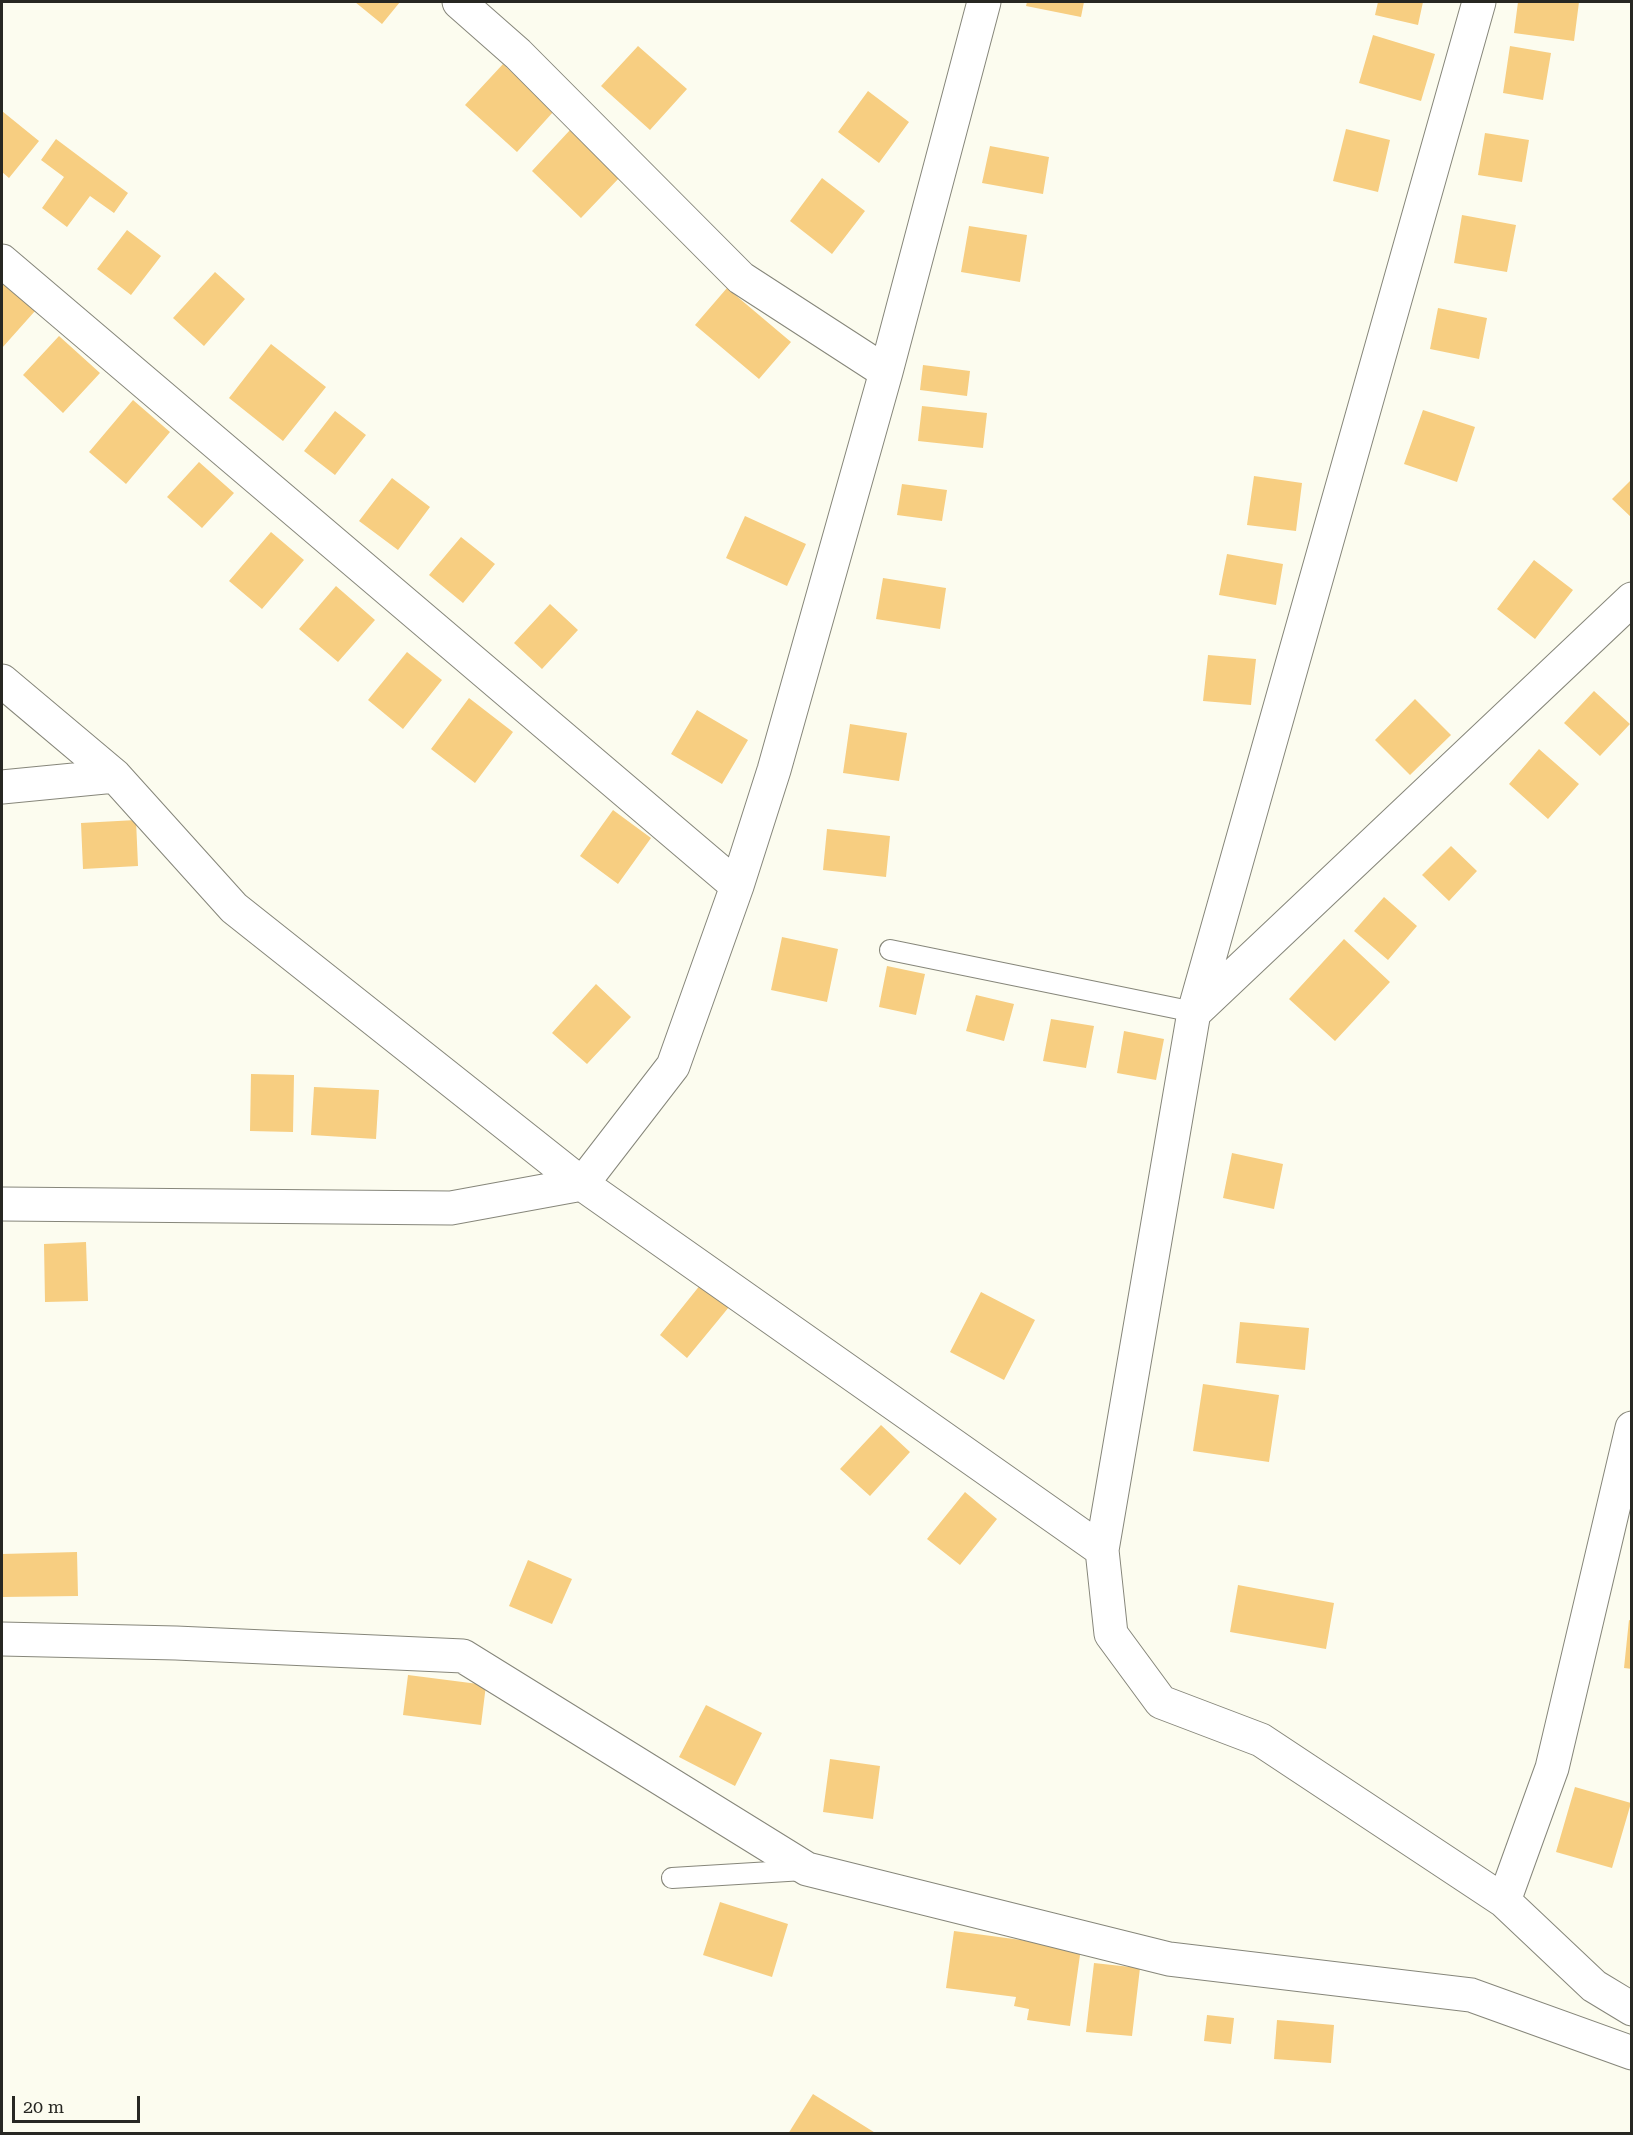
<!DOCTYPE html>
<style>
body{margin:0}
#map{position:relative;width:1633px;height:2135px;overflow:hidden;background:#fcfcef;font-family:"Roboto Serif",serif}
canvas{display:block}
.frame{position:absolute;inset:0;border:3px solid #272722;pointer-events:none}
.scale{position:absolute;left:12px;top:2096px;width:128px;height:27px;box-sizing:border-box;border:3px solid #272722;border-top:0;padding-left:8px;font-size:18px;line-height:21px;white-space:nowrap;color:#272722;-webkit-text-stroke:4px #fcfcef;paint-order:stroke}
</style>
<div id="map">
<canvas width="1633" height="2135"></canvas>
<div class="frame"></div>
<div class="scale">20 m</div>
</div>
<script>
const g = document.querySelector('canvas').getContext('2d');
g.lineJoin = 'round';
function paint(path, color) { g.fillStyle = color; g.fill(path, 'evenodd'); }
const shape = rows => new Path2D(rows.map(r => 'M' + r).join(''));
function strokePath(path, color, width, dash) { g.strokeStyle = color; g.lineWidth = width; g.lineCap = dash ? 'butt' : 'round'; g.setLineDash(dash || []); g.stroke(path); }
paint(shape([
 [355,2,400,2,382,24],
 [1027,2,1084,2,1081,17,1026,6],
 [1378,2,1423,2,1418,25,1375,15],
 [1518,2,1579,2,1574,41,1514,33],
 [1373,35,1435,54,1421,101,1359,83],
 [638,46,687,89,650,130,601,86],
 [1510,46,1551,53,1543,100,1503,93],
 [503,64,554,111,517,152,465,105],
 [868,91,909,122,879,163,838,132],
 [2,111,39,141,9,178,2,172],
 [1346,129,1390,140,1378,192,1333,181],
 [570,130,620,177,581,218,532,171],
 [1485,133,1529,140,1522,182,1478,175],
 [56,139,128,193,114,213,90,196,67,227,42,208,64,177,41,160],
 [990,146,1049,157,1043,194,982,183],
 [822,178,865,211,832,254,790,221],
 [1462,215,1516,225,1507,272,1454,263],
 [969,226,1027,235,1020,282,961,272],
 [127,230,161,256,131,295,97,269],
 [215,272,245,299,204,346,173,318],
 [4,282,35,311,2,348,2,285],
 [727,288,791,342,759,379,695,325],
 [1438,308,1487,318,1479,359,1430,349],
 [59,336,100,373,63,413,23,375],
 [271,344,326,387,283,441,229,398],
 [923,365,970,371,967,396,920,390],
 [133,400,170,432,126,484,89,452],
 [922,406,987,413,983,448,918,441],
 [1423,410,1475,427,1457,482,1404,464],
 [335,411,366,435,335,475,304,451],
 [199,462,234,493,202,528,167,497],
 [1254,476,1302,483,1296,531,1247,525],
 [392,478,430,507,398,550,359,521],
 [1632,479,1632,518,1612,499],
 [902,484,947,490,942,521,897,515],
 [745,516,806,544,787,586,726,558],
 [271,532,304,560,262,609,229,581],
 [461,537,495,564,463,603,429,575],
 [1227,554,1283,564,1276,605,1219,595],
 [1534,560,1573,590,1535,639,1497,609],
 [883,578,946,588,940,629,876,619],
 [336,586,375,620,338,662,299,629],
 [550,604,578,630,542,669,514,643],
 [407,652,442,680,403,729,368,700],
 [1208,655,1256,659,1251,705,1203,701],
 [1594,691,1630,724,1600,756,1564,723],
 [469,698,513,732,475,783,431,749],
 [1415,699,1451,735,1410,775,1375,740],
 [697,710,748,740,722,784,671,754],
 [850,724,907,733,899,781,843,773],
 [1539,749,1579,784,1548,819,1509,784],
 [613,810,651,838,618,884,580,856],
 [136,820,138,866,83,869,81,823],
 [827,829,890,836,886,877,823,870],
 [1451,846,1477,871,1449,901,1422,875],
 [1384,897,1417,926,1388,960,1354,931],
 [782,937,838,949,827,1002,771,990],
 [1344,939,1390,982,1335,1041,1289,999],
 [887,966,925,974,916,1015,879,1007],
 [596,984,631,1017,587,1064,552,1033],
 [976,995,1014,1004,1004,1041,966,1031],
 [1051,1019,1094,1026,1086,1068,1043,1061],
 [1124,1031,1164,1039,1156,1080,1117,1073],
 [251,1074,294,1075,293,1132,250,1131],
 [314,1087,379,1090,376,1139,311,1135],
 [1232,1153,1283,1164,1274,1209,1223,1198],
 [86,1242,88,1301,45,1302,44,1244],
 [701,1284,729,1307,687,1358,660,1335],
 [981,1292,1035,1320,1004,1380,950,1352],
 [1240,1322,1309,1328,1305,1370,1236,1363],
 [1203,1384,1279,1395,1269,1462,1193,1451],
 [881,1425,910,1452,870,1496,840,1469],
 [965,1492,997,1519,960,1565,927,1539],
 [77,1552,78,1596,2,1597,2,1554],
 [528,1560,572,1579,552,1624,509,1606],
 [1238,1585,1334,1603,1326,1649,1230,1632],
 [1629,1620,1632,1621,1632,1669,1624,1668],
 [408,1675,486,1685,481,1725,403,1715],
 [706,1705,762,1733,735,1786,679,1757],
 [830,1759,880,1766,873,1819,823,1812],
 [1575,1787,1631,1803,1612,1868,1556,1852],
 [720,1902,788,1924,772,1977,703,1955],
 [954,1931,1081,1948,1070,2026,1027,2020,1029,2009,1014,2006,1016,1997,946,1988],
 [1094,1963,1140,1968,1132,2036,1086,2032],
 [1207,2015,1234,2018,1231,2044,1204,2041],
 [1277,2020,1334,2025,1331,2063,1274,2059],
 [813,2094,877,2134,788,2134]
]), '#f7ce81');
const lane = shape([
 [890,950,1194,1012],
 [672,1878,804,1870]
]);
const street = shape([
 [459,2,518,54,741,278,886,372],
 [2,261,737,886],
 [2,681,115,776,234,908,582,1184,1102,1550,1111,1634,1161,1702,1261,1740,1504,1901,1594,1986,1632,2009],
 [2,787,115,776],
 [1195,1012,1632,599],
 [2,1204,451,1208,582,1184,673,1066,737,886,774,770,886,372,984,2],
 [1102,1550,1194,1012,1479,2],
 [2,1639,176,1643,463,1656,807,1869,1169,1959,1471,1995,1632,2053],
 [1504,1901,1552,1768,1632,1428]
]);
strokePath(lane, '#86867a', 22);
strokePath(street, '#86867a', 35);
strokePath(lane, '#fff', 20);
strokePath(street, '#fff', 33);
</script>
